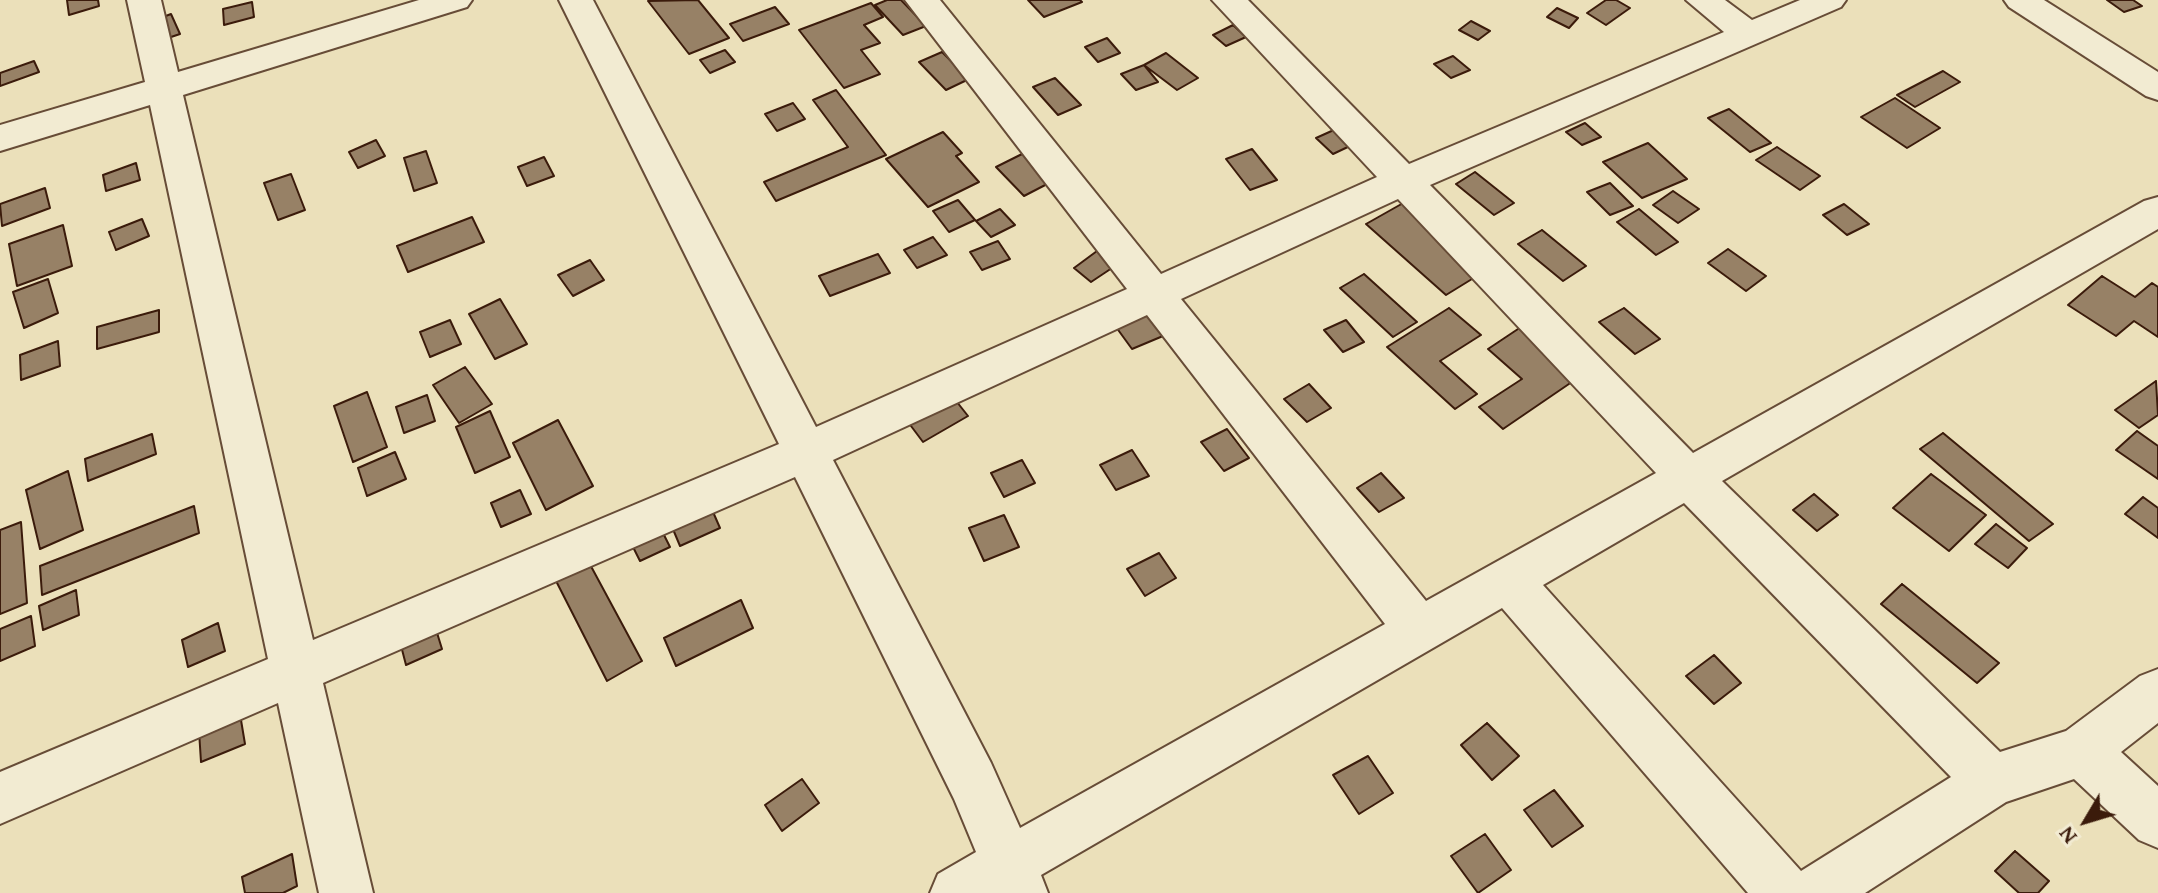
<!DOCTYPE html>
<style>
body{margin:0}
#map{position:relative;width:2158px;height:893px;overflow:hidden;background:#ebe0ba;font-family:"Gentium Book Plus",serif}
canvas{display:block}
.north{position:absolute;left:2046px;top:781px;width:80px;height:80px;-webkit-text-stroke:6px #f2ebd2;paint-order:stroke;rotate:232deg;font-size:22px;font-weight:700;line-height:32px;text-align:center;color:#3b1b0b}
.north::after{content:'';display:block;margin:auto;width:28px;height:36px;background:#3b1b0b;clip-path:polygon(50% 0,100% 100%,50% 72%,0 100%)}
</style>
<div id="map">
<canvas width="2158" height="893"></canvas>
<div class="north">N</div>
</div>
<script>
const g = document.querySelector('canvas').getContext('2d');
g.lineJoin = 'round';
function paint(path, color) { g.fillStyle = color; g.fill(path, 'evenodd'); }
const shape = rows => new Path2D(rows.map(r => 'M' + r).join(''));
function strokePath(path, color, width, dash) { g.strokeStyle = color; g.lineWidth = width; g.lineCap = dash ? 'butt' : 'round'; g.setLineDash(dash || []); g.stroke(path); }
const building = shape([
 [67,0,98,0,99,6,69,15,67,0],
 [698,0,729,38,689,54,648,1,698,0],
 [887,0,901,0,926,26,903,35,875,5,887,0],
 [1028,0,1080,0,1082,2,1044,17,1028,0],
 [1606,0,1616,0,1630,8,1606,25,1587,13,1606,0],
 [2107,0,2133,0,2142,6,2124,12,2107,0],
 [252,2,254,17,224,25,223,9,252,2],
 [871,3,883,17,864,25,880,43,861,50,880,74,844,88,799,30,871,3],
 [775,7,789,24,743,41,730,24,775,7],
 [1557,8,1578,18,1569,28,1547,17,1557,8],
 [171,14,180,34,150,44,142,25,171,14],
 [1471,21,1490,31,1478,40,1459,30,1471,21],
 [1233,25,1246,37,1226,46,1213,35,1233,25],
 [1107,38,1120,53,1098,62,1085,47,1107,38],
 [725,50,735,62,710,73,700,60,725,50],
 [942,52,969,79,946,90,919,62,942,52],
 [1166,53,1198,78,1177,90,1144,65,1166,53],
 [1453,56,1470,70,1451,78,1434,64,1453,56],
 [34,61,39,72,0,86,0,73,34,61],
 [1144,65,1158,82,1136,90,1121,74,1144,65],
 [1943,71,1960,82,1915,107,1897,95,1943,71],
 [1055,78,1081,105,1058,115,1033,87,1055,78],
 [836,90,886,155,776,201,764,182,848,147,813,100,836,90],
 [1895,98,1940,128,1907,148,1861,117,1895,98],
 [793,103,805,119,777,131,765,114,793,103],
 [1729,109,1771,143,1750,152,1708,118,1729,109],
 [1585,123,1601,137,1582,145,1566,132,1585,123],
 [1336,129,1352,145,1333,154,1316,138,1336,129],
 [943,132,962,153,956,156,979,182,928,207,886,159,943,132],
 [376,140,385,156,358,168,349,152,376,140],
 [1648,143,1687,179,1642,198,1603,162,1648,143],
 [1777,147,1820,176,1800,190,1756,160,1777,147],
 [1252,149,1277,180,1250,190,1226,159,1252,149],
 [426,151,437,183,414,191,404,158,426,151],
 [1022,154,1051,182,1024,196,996,167,1022,154],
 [544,157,554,176,527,186,518,167,544,157],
 [136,163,140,180,106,191,103,175,136,163],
 [1475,172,1514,203,1494,215,1456,184,1475,172],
 [291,174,305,210,278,220,264,183,291,174],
 [1610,183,1633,206,1610,215,1587,192,1610,183],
 [45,188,50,208,2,226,0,204,45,188],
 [1673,191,1699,209,1678,223,1653,205,1673,191],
 [958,200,975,220,949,232,933,211,958,200],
 [1405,202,1485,271,1446,295,1366,224,1405,202],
 [1844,204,1869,224,1847,235,1823,215,1844,204],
 [1000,209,1015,225,991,237,976,221,1000,209],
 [1639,209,1678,242,1656,255,1617,222,1639,209],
 [472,217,484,242,408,272,397,246,472,217],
 [142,219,149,236,116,250,109,232,142,219],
 [63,225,72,266,17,286,9,244,63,225],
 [1542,230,1586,266,1563,281,1518,244,1542,230],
 [933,237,947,255,917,268,904,250,933,237],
 [998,241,1010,259,982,270,970,252,998,241],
 [1728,249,1766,276,1746,291,1708,263,1728,249],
 [1097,251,1115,266,1091,282,1074,268,1097,251],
 [878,254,890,273,830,296,819,276,878,254],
 [590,260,604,280,573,296,558,275,590,260],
 [1364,274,1417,322,1393,337,1340,288,1364,274],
 [2102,276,2135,297,2152,283,2158,287,2158,337,2134,321,2116,336,2068,305,2102,276],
 [48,279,58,313,24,328,13,292,48,279],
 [500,299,527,344,495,359,469,314,500,299],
 [1449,308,1481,335,1440,361,1477,394,1455,409,1387,347,1449,308],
 [1624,308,1660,339,1635,354,1599,322,1624,308],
 [159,310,159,332,97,349,97,327,159,310],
 [1146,314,1163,336,1132,349,1116,327,1146,314],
 [450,320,461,344,430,357,420,332,450,320],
 [1346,320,1364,342,1343,352,1324,330,1346,320],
 [1527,323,1585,373,1503,429,1479,407,1522,379,1488,349,1527,323],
 [58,341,60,366,21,380,20,355,58,341],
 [465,367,492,404,459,423,433,385,465,367],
 [2156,381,2158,415,2139,428,2115,410,2156,381],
 [1309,384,1331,408,1307,422,1284,399,1309,384],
 [367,392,387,447,353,462,334,406,367,392],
 [427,395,435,421,404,433,396,407,427,395],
 [953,397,968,416,923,442,908,422,953,397],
 [490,411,510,457,475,473,456,427,490,411],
 [558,420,593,486,546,510,513,443,558,420],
 [1227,429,1249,458,1224,471,1201,442,1227,429],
 [2137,431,2158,446,2158,479,2116,450,2137,431],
 [1943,433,2053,524,2029,541,1920,449,1943,433],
 [152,434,156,454,88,481,85,459,152,434],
 [1132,450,1149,476,1116,490,1100,465,1132,450],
 [395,452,406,479,367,496,358,468,395,452],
 [1022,460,1035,483,1004,497,991,473,1022,460],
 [68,471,83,530,40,549,26,490,68,471],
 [1381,473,1404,498,1379,512,1357,488,1381,473],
 [1931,474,1986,515,1949,551,1893,508,1931,474],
 [520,490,531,514,501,527,491,503,520,490],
 [1814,494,1838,515,1817,531,1793,510,1814,494],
 [2143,497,2158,508,2158,538,2125,514,2143,497],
 [710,505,720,528,680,546,670,522,710,505],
 [194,506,199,533,42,595,40,566,194,506],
 [1004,515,1019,547,984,561,969,528,1004,515],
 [21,522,27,603,0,614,0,530,21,522],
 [1996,524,2027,548,2008,568,1975,544,1996,524],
 [659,525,670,547,640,561,629,539,659,525],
 [1159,553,1176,578,1145,596,1127,569,1159,553],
 [586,557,642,661,607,681,553,575,586,557],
 [1902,584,1999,663,1977,683,1881,604,1902,584],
 [76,590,79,615,43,630,39,606,76,590],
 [741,600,753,628,676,666,664,638,741,600],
 [31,616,35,646,0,661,0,629,31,616],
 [218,623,225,651,188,667,182,640,218,623],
 [434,623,442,649,406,665,399,638,434,623],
 [1714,655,1741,683,1714,704,1686,676,1714,655],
 [240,714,245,744,201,762,199,731,240,714],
 [1487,723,1519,756,1492,780,1461,745,1487,723],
 [1368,756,1393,793,1359,814,1333,775,1368,756],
 [802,779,819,803,782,831,765,805,802,779],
 [1554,790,1583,826,1552,847,1524,810,1554,790],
 [1485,834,1511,870,1478,893,1451,856,1485,834],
 [2015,851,2049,881,2038,893,2019,893,1995,871,2015,851],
 [292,854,297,886,283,893,245,893,242,877,292,854]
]);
paint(building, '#978166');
strokePath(building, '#3b1b0b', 2);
const minor = shape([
 [127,0,161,0,178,72,419,0,472,0,467,7,183,95,313,640,779,444,559,0,593,0,816,427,1127,289,905,0,940,0,1161,274,1377,177,1212,0,1248,0,1409,164,1724,32,1686,0,1725,0,1752,20,1800,0,1846,0,1841,7,1430,185,1693,453,2144,201,2158,197,2158,229,1722,481,2000,752,2066,731,2140,676,2158,669,2158,723,2121,752,2158,786,2158,848,2139,840,2074,779,2006,802,1865,893,1748,893,1502,608,1041,875,1048,893,930,893,938,874,976,852,954,799,795,477,323,683,373,893,319,893,278,703,0,824,0,772,268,659,150,105,0,151,0,125,145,82,127,0],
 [1398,199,1656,473,1426,601,1181,299,1398,199],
 [1147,315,1385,624,1020,828,991,763,833,460,1147,315],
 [1684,503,1951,777,1801,871,1543,585,1684,503],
 [2004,0,2044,0,2158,72,2158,100,2146,96,2009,7,2004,0]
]);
strokePath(minor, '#674c37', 4);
paint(minor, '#f2ebd2');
</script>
